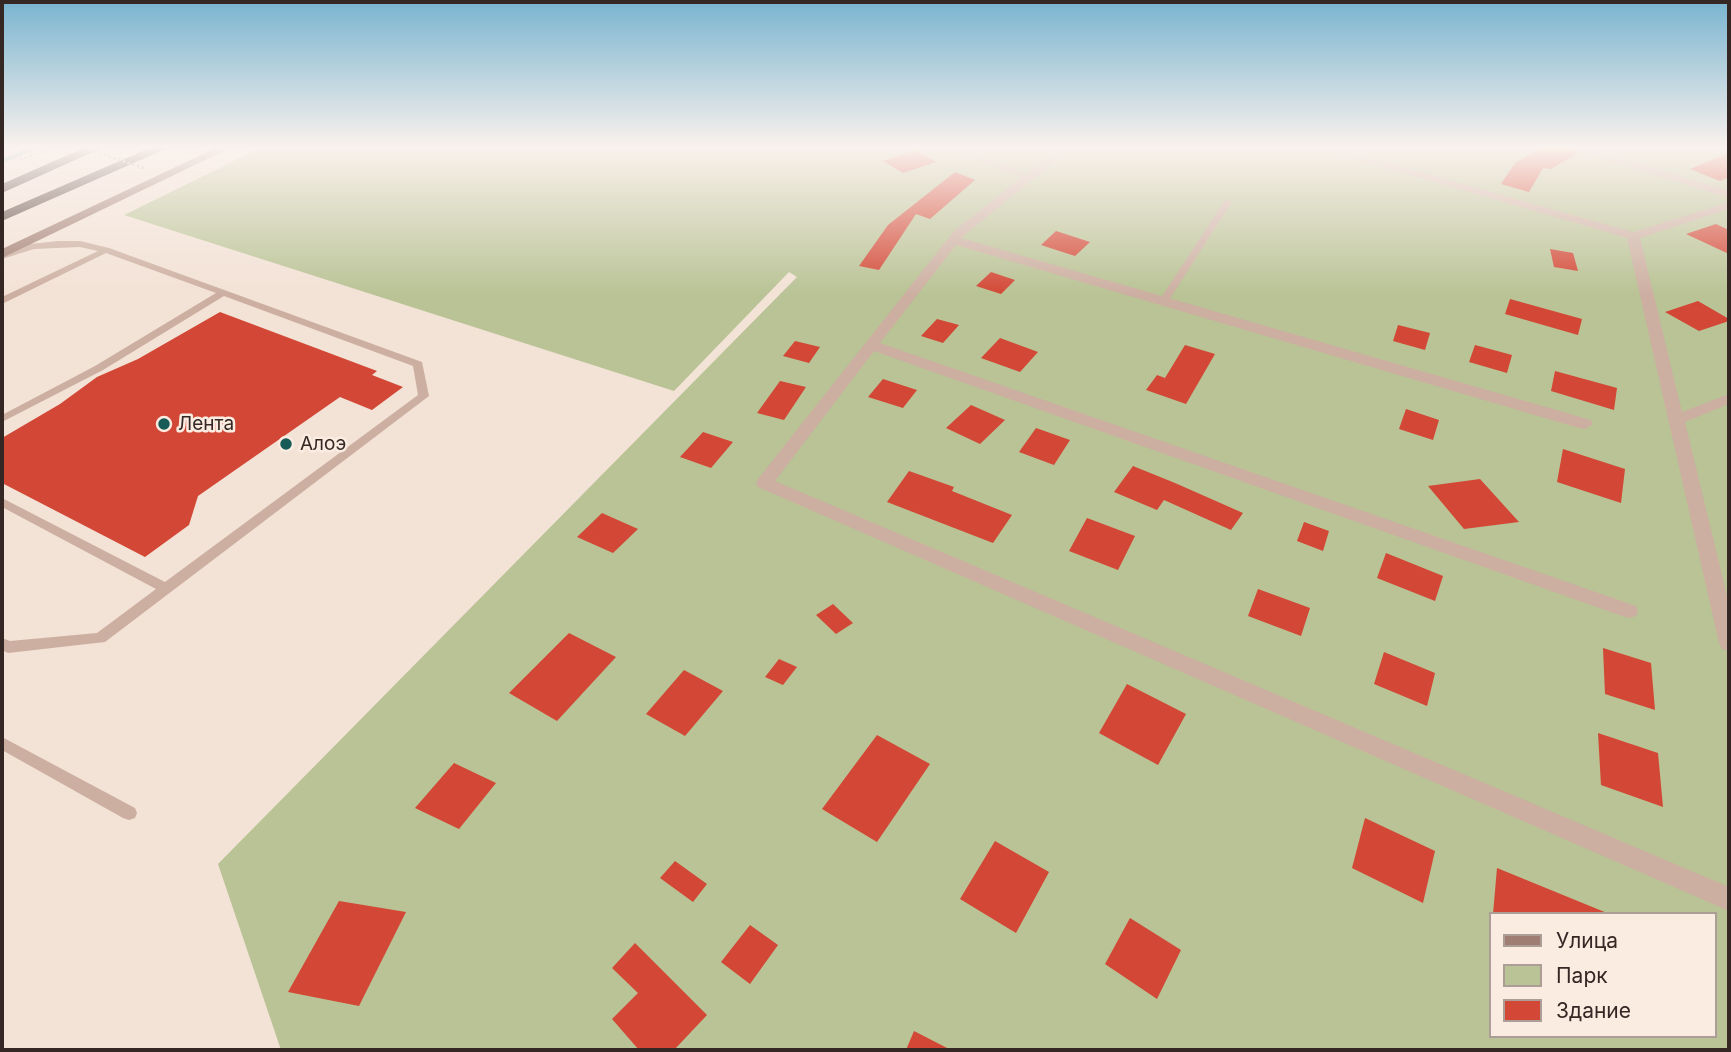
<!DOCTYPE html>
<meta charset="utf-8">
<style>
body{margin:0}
#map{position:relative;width:1731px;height:1052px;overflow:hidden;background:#f3e2d6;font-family:Inter,sans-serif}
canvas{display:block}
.frame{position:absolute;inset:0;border:4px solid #352824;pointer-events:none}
.legend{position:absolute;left:1489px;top:912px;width:228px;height:126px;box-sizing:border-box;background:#fbece2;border:2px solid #ac9e96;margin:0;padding:9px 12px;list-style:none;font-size:21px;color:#352824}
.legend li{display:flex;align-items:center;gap:14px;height:35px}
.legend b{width:35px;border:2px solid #ac9e96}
</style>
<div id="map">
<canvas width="1731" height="1052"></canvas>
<div class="frame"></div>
<ul class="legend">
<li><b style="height:9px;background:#a07d72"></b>Улица</li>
<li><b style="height:19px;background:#b9c395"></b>Парк</li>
<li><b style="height:19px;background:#d24735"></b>Здание</li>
</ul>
</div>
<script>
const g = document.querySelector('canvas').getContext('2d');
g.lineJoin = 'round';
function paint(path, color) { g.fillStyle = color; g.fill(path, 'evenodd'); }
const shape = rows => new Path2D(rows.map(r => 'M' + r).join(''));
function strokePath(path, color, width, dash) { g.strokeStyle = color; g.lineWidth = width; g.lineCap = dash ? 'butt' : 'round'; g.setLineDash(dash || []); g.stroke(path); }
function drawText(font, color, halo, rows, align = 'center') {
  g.font = font + ' Inter,sans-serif'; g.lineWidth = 5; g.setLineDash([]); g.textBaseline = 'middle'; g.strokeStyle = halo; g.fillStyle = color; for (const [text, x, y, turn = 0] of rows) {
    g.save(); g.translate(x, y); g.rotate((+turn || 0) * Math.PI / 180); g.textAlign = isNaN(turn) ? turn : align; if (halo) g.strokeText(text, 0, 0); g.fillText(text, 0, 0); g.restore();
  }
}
paint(shape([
 [262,147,1729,147,1729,1050,281,1050,218,864,797,277,789,272,674,391,124,215],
 [1491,914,1715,914,1715,1036,1491,1036]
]), '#b9c395');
strokePath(shape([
 [2,161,37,147]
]), '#72b3ad', 4.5);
paint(shape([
 [1544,147,1564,147,1578,153,1551,169,1543,168,1529,192,1501,184,1515,163],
 [915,150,936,162,903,173,883,161],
 [1729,153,1729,177,1720,181,1690,169],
 [955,172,975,180,930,219,916,214,879,270,859,266,888,225],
 [1716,224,1729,230,1729,254,1686,234],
 [1056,231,1090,242,1075,256,1041,245],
 [1550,249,1573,253,1578,271,1554,267],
 [991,272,1015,280,1001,294,976,286],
 [1510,299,1582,319,1578,335,1505,314],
 [1698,301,1729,319,1729,321,1699,331,1665,312],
 [220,312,377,371,372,375,403,387,372,410,340,397,198,496,189,525,145,557,2,483,2,438,60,404,97,377,138,359],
 [937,319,959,325,943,343,921,336],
 [1398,325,1430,333,1425,350,1393,341],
 [1000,338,1038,352,1020,372,981,358],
 [795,341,820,347,809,363,783,356],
 [1185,345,1215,354,1186,404,1146,390,1157,375,1165,378],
 [1475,345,1512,355,1507,373,1469,362],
 [1555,371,1617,388,1614,410,1551,391],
 [883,379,917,390,903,408,868,397],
 [780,381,806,387,784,420,757,413],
 [971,405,1005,420,980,444,946,428],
 [1406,409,1439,420,1433,440,1399,429],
 [1036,428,1070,440,1054,465,1019,452],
 [703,432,733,442,711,468,680,457],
 [1563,449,1625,469,1621,503,1557,482],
 [1133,466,1175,483,1243,513,1231,530,1164,500,1157,510,1114,492],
 [909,471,954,487,952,491,1012,515,993,543,887,502],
 [1480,479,1519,522,1464,529,1428,486],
 [602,513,638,529,613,553,577,537],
 [1087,518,1135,536,1118,570,1069,551],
 [1304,522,1329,531,1323,551,1297,541],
 [1386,553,1443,576,1435,601,1377,578],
 [1258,589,1310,608,1301,636,1248,616],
 [833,604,853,623,836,634,816,615],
 [569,633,616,657,557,721,509,693],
 [1603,648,1651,663,1655,710,1605,694],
 [1384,652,1435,673,1427,706,1374,684],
 [779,659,797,667,783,685,765,677],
 [684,670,723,691,685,736,646,714],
 [1127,684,1186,714,1158,765,1099,733],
 [1598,733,1658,753,1663,807,1601,785],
 [877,735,930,764,877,842,822,809],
 [454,763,496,783,459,829,415,808],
 [1365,818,1435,851,1423,903,1352,868],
 [995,841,1049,872,1016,933,960,899],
 [675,861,707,884,693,902,660,878],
 [1497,868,1607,913,1607,914,1493,914],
 [339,901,406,912,359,1006,288,992],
 [1130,918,1181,950,1157,999,1105,964],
 [750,925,778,945,750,984,721,962],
 [635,943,707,1015,674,1050,639,1050,612,1019,638,993,612,968],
 [914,1031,951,1050,906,1050]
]), '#d24735');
strokePath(shape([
 [20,160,52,147]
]), '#b8998b', 2.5, [2.5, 2.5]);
paint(shape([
 [949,147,960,147,1033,177,1026,179,949,147],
 [1225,200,1232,202,1167,303,1161,303,1159,301,1225,200],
 [58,241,80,241,109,248,422,362,429,396,105,642,8,653,2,650,2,638,10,641,97,633,156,589,2,507,2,498,165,582,418,395,413,366,224,296,103,370,2,422,2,415,95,366,216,293,106,253,2,304,2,297,98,251,80,247,34,249,2,259,2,253,30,244,58,241],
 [2,737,135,808,137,813,135,818,129,820,123,818,2,750,2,737]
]), '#ccafa1');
paint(shape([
 [1060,147,1072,147,961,238,1591,420,1593,424,1585,429,1579,428,956,245,880,343,1636,606,1638,611,1636,616,1629,618,1622,616,874,351,775,481,1729,887,1729,911,758,487,756,483,758,479,954,231,1060,147],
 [1314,147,1332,147,1633,232,1729,202,1729,209,1640,238,1682,412,1729,394,1729,404,1685,422,1729,604,1729,651,1722,649,1719,643,1627,238,1314,147],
 [1566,147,1583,147,1729,191,1729,198,1566,147]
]), '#ccafa1');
paint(shape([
 [218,147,232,147,2,258,2,249,218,147]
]), '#a07d72');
paint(shape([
 [86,147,104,147,2,193,2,184,86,147],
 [152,147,170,147,2,221,2,212,152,147]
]), '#57403b');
strokePath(shape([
 [80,147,144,168]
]), '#b8998b', 2.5, [2.5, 2.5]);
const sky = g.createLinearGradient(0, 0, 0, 295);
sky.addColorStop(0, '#79b4d0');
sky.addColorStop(0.5, '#faf2ed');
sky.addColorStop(1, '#faf2ed00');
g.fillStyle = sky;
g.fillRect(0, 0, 1731, 295);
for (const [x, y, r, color] of [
 [164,424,7,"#165b57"],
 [286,444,7,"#165b57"]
]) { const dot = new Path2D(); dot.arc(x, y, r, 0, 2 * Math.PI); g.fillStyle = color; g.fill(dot); strokePath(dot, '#fbece2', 2.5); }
drawText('19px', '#352824', '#fbece2', [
 ["Лента",178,424],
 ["Алоэ",300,444]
], 'left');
</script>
